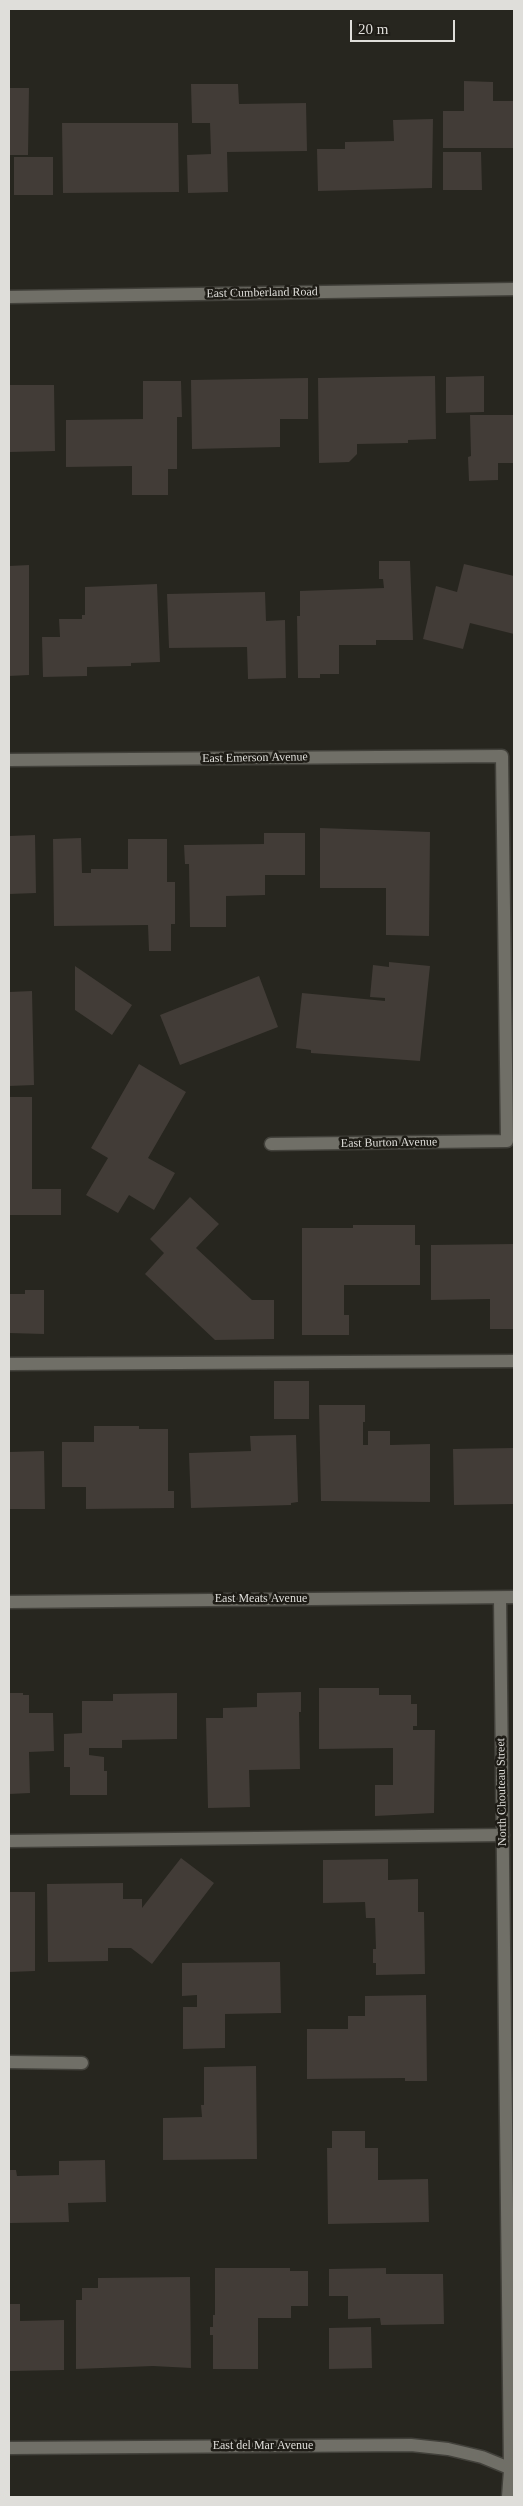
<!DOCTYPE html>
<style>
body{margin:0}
#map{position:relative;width:523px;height:2506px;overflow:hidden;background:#27261f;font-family:"Times New Roman",serif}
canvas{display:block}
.frame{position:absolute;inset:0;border:10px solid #dfdeda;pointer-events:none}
.scale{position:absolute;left:350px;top:20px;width:105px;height:22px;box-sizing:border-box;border:2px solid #dfdeda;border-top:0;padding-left:6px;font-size:15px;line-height:18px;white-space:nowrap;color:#dfdeda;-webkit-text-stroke:4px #1e1c16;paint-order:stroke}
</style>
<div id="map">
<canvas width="523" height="2506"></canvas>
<div class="frame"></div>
<div class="scale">20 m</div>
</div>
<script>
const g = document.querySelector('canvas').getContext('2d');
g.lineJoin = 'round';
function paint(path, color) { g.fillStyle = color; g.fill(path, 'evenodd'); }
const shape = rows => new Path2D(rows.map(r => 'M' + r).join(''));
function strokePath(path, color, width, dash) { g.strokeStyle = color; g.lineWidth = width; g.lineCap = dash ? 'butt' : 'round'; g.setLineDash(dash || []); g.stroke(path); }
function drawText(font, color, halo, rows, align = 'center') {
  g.font = font + ' "Times New Roman",serif'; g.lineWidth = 5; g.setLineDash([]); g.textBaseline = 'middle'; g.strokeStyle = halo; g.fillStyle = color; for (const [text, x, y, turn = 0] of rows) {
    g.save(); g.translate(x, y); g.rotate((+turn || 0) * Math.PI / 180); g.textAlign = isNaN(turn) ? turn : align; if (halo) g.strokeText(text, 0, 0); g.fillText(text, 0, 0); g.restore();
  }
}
paint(shape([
 [464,81,493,82,493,101,514,101,514,148,443,148,443,111,464,111],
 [191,84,238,84,239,104,306,103,307,151,227,152,228,192,188,193,187,155,211,154,210,123,192,123],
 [9,88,29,88,28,155,9,155],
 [433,119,432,188,318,191,317,149,345,149,345,142,394,141,393,120],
 [62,123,178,123,179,192,63,193],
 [443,152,481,152,482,190,443,190],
 [14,157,53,157,53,195,14,195],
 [435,376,436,439,408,440,408,443,357,444,357,454,349,462,319,463,318,378],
 [484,376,484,412,446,413,446,377],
 [308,378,308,419,280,419,280,447,192,449,191,380],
 [143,381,181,381,182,417,177,417,177,469,168,469,168,495,132,495,132,466,66,467,66,420,143,419],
 [9,385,54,385,55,451,9,452],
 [470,415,514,415,514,463,498,463,498,480,469,481,468,457,471,456],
 [379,561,410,561,413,640,376,640,376,645,339,645,339,674,320,674,320,678,298,678,297,616,300,616,300,591,384,588,383,579,379,579],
 [464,564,514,576,514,634,470,623,463,649,423,639,436,586,457,592],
 [29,565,29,675,9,676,9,566],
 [157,584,160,662,131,663,131,666,87,667,87,676,43,677,42,637,60,637,59,619,82,619,82,615,85,615,85,587],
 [265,592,266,621,285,620,286,678,248,679,247,647,169,648,167,594],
 [320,828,430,832,429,936,386,935,386,888,320,888],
 [264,833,305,833,305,875,265,875,265,895,226,896,226,927,190,927,189,864,185,864,184,845,264,844],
 [35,835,36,893,9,894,9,836],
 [81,838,82,873,91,873,91,869,128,869,128,839,167,839,167,882,175,882,175,924,171,924,171,951,149,951,148,925,54,926,53,839],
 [389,962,430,966,420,1061,311,1053,311,1050,296,1048,302,993,385,1001,385,998,370,997,373,965,389,967],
 [75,966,132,1005,112,1035,75,1010],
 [259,976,278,1027,180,1065,160,1015],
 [32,991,34,1085,9,1086,9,992],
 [139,1064,186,1092,148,1158,175,1173,154,1210,129,1195,118,1213,86,1195,108,1158,91,1148],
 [9,1097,32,1097,32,1189,61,1189,61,1215,9,1215],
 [190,1197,219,1224,196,1248,252,1300,274,1300,274,1339,215,1340,145,1274,164,1253,150,1239],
 [353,1225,415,1225,415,1245,420,1245,420,1285,344,1285,344,1315,349,1315,349,1335,302,1335,302,1228,353,1228],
 [514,1244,514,1329,490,1329,490,1299,431,1300,431,1245],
 [25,1290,44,1290,44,1334,9,1333,9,1294,25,1294],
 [274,1381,309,1381,309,1419,274,1419],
 [319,1405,365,1405,365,1422,363,1422,363,1445,368,1445,368,1431,390,1431,390,1445,430,1444,430,1502,321,1501],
 [94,1426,139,1426,139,1429,168,1429,168,1491,174,1491,174,1508,86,1509,86,1487,62,1487,62,1442,94,1442],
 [296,1435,298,1502,291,1503,291,1505,191,1508,189,1453,251,1451,250,1436],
 [514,1448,514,1504,454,1505,453,1449],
 [44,1451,45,1509,9,1509,9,1452],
 [319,1688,379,1688,379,1695,411,1695,411,1704,417,1704,417,1726,413,1726,413,1730,435,1730,434,1813,375,1816,375,1785,393,1785,393,1748,319,1749],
 [301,1692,301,1712,299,1712,300,1769,249,1770,250,1807,208,1808,206,1718,223,1718,223,1708,257,1707,257,1693],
 [9,1693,23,1693,23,1695,29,1695,29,1713,53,1713,54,1751,29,1752,30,1793,9,1794],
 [177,1693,177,1739,122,1740,122,1748,89,1748,89,1755,104,1757,104,1771,107,1771,107,1795,70,1795,70,1767,64,1767,64,1734,82,1733,82,1701,113,1701,113,1694],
 [181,1858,214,1883,152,1964,131,1948,108,1948,108,1961,48,1962,47,1884,123,1883,123,1899,142,1899,142,1908],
 [388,1859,388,1880,418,1879,418,1912,424,1912,425,1974,376,1975,376,1963,373,1963,373,1949,376,1949,375,1918,366,1918,365,1902,323,1903,323,1860],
 [9,1892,35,1892,35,1971,9,1972],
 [280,1962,281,2013,225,2014,225,2048,183,2049,183,2007,197,2007,197,1995,182,1996,182,1963],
 [426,1995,427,2081,405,2081,405,2078,307,2079,307,2029,348,2029,348,2016,365,2016,365,1996],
 [256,2066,257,2159,163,2160,163,2118,202,2117,201,2105,204,2105,204,2067],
 [332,2131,365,2131,365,2148,378,2148,378,2180,428,2179,429,2222,328,2224,327,2148,332,2148],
 [105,2160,106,2202,68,2203,69,2222,10,2223,9,2170,16,2170,17,2176,59,2175,59,2161],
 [215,2268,290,2268,290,2271,308,2271,308,2306,291,2306,291,2318,258,2318,258,2369,213,2369,213,2335,210,2335,210,2327,213,2327,213,2315,215,2315],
 [386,2268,386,2274,443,2274,444,2324,381,2325,380,2318,348,2319,348,2296,329,2296,329,2269],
 [190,2277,191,2368,153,2366,76,2369,76,2300,82,2300,82,2288,98,2288,98,2278],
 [9,2304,20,2304,20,2321,64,2320,64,2370,9,2371],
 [371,2327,372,2368,329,2369,329,2328]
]), '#423c37');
const lane = shape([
 [9,1364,514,1361],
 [9,1841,503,1835]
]);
const street = shape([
 [9,297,514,289],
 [9,760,502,756,507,1141,271,1144],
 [500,1598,510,2470,508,2497],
 [9,2062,82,2063],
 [9,2448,411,2445,448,2449,482,2457,514,2470]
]);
const secondary = shape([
 [9,1602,514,1597]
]);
strokePath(lane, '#42413b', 15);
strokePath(street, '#42413b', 15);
strokePath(secondary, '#42413b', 15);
strokePath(lane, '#706f67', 12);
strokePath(street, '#706f67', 12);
strokePath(secondary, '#706f67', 12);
drawText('12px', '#dfdeda', '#1e1c16', [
 ["East Cumberland Road",262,293,-1],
 ["East Emerson Avenue",255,758,-1],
 ["East Burton Avenue",389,1143,-1],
 ["East Meats Avenue",261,1599],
 ["North Chouteau Street",502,1792,-91],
 ["East del Mar Avenue",263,2446]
]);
</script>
